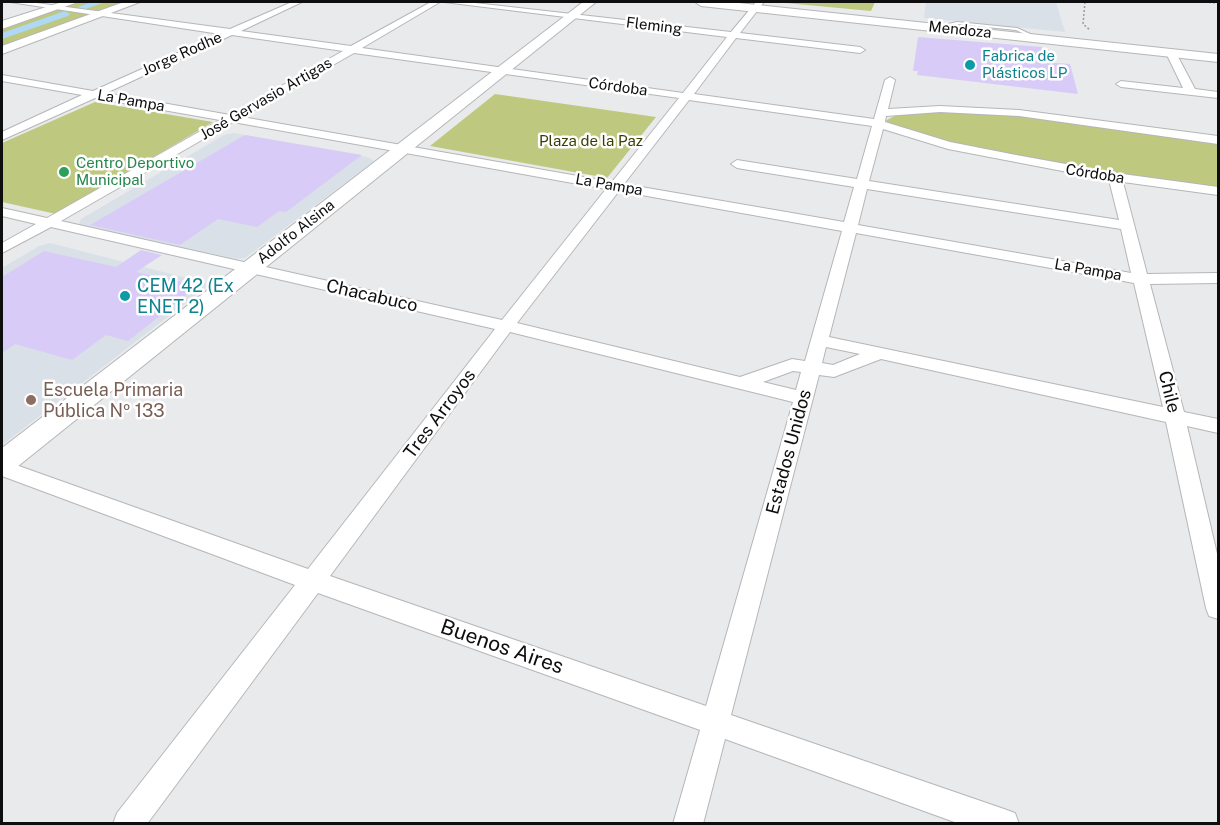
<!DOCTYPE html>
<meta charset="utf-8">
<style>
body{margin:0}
#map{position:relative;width:1220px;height:825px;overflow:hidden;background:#e9eaec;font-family:"Public Sans",sans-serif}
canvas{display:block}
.frame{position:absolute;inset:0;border:3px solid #0e0e0f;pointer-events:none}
</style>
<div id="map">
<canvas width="1220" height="825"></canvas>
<div class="frame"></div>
</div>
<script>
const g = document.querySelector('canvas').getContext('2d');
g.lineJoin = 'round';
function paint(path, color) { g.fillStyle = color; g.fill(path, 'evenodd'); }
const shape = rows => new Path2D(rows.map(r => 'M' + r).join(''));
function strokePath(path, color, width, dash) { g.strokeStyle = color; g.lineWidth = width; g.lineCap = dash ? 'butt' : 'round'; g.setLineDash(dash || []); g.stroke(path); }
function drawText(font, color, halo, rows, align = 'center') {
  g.font = font + ' "Public Sans",sans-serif'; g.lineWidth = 5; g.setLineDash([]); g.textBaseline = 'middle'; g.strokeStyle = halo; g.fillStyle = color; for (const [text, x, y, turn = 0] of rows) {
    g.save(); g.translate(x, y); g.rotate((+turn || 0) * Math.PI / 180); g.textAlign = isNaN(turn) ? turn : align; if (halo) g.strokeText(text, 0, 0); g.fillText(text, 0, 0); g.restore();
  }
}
paint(shape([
 [926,2,1056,2,1065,32,924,18],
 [234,133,368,157,374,161,245,258,237,259,79,225,81,219,224,135],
 [50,243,206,283,205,288,2,445,2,268,39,246]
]), '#d9e0e7');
paint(shape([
 [77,2,126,2,2,47,2,28],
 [775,2,875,2,871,11],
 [495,94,656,117,607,178,430,146],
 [95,102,213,122,56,214,2,202,2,143],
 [920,110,1020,114,1218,141,1218,189,1115,177,948,144,885,121,902,112]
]), '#bec97f');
paint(shape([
 [92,2,105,2,83,10,78,7,92,2],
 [65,11,70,14,68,16,2,39,2,33,65,11]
]), '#afd8f7');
paint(shape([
 [918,37,1042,47,1044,62,1070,64,1078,94,917,75,918,71,913,71],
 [245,135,362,155,286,212,279,211,257,227,218,219,180,245,90,225],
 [141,250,162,255,136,272,198,286,128,341,106,335,72,360,15,344,2,353,2,277,44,251,116,267]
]), '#d9cbf7');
const lane = shape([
 [957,22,1017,28,1039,38,1035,39,1016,30,957,24,937,28,935,27,957,22]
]);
const street = shape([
 [10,2,29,2,230,29,292,2,302,2,241,31,351,46,431,2,440,2,362,48,683,93,727,37,444,2,466,2,731,32,756,2,764,2,740,33,860,47,865,50,860,53,736,38,694,94,874,119,885,80,890,77,895,80,888,109,940,106,1019,110,1218,136,1218,144,1019,116,940,112,886,116,885,122,950,142,1016,155,1115,173,1218,187,1218,195,1123,182,1147,274,1218,273,1218,283,1150,284,1184,412,1218,419,1218,433,1187,426,1218,558,1218,619,1209,616,1206,608,1166,422,881,359,834,377,819,375,731,715,1004,809,1015,813,1019,824,960,824,725,739,703,824,673,824,700,730,318,593,147,824,113,824,117,813,295,585,2,476,2,460,308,569,495,329,51,227,2,253,2,243,36,224,2,216,2,208,47,218,220,120,95,98,2,140,2,132,82,95,2,81,2,75,93,91,220,34,10,2],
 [232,35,343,51,230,115,106,93,232,35],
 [354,53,679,98,612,182,242,117,354,53],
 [689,100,872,126,857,179,737,160,731,164,737,168,854,187,844,222,624,184,689,100],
 [233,122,606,189,502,320,61,221,233,122],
 [883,129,948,149,1109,180,1119,220,869,181,883,129],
 [867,189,1121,229,1131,273,858,225,867,189],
 [619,191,842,231,805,361,792,359,740,377,517,323,619,191],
 [856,233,1134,283,1163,407,829,337,856,233],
 [510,332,793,402,706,706,330,576,510,332],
 [826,347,860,354,833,365,822,363,826,347],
 [793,371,801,372,796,390,763,382,793,371],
 [1171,50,1176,53,1195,89,1218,92,1218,98,1121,87,1116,84,1121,81,1183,88,1166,53,1171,50]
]);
const secondary = shape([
 [62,2,78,2,2,29,2,21,62,2],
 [124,2,140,2,2,54,2,46,124,2],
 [583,2,596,2,12,471,2,474,2,448,583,2],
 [695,2,729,2,1218,54,1218,62,701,6,695,2]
]);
strokePath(lane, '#b5b6b8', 2);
strokePath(street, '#b5b6b8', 2);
strokePath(secondary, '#b5b6b8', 2);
strokePath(shape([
 [1085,2,1083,24,1090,30],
 [1201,2,1218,3]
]), '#99999b', 1.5, [2, 2]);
paint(lane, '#fff');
paint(street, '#fff');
paint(secondary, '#fff');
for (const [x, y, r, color] of [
 [970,65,6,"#0f9aa8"],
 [64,172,6,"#2e9e5b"],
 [125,296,6,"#0f9aa8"],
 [31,400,6,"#8d6e63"]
]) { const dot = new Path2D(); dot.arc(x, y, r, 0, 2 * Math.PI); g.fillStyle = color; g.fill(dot); strokePath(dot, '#fff', 2); }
drawText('15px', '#0e0e0f', '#fff', [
 ["Fleming",654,26,7],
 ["Mendoza",960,30,6],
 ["Jorge Rodhe",182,54,-24],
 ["Córdoba",618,87,8],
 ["José Gervasio Artigas",266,99,-30],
 ["La Pampa",131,101,10],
 ["Córdoba",1095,174,9],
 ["La Pampa",609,185,10],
 ["Adolfo Alsina",296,232,-38],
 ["La Pampa",1088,270,10]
]);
drawText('15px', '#0d838f', '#fff', [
 ["Fabrica de",982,56],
 ["Plásticos LP",982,73]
], 'left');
drawText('15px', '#393f00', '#fff', [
 ["Plaza de la Paz",591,141]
]);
drawText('15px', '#27864d', '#fff', [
 ["Centro Deportivo",76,163],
 ["Municipal",76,180]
], 'left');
drawText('18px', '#0d838f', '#fff', [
 ["CEM 42 (Ex",137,286],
 ["ENET 2)",137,307]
], 'left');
drawText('18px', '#0e0e0f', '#fff', [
 ["Chacabuco",372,296,13],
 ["Chile",1169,392,76],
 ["Tres Arroyos",440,414,-53],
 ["Estados Unidos",789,452,-75]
]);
drawText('18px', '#785e54', '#fff', [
 ["Escuela Primaria",43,390],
 ["Pública Nº 133",43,411]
], 'left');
drawText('21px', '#0e0e0f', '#fff', [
 ["Buenos Aires",502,647,19]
]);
</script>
